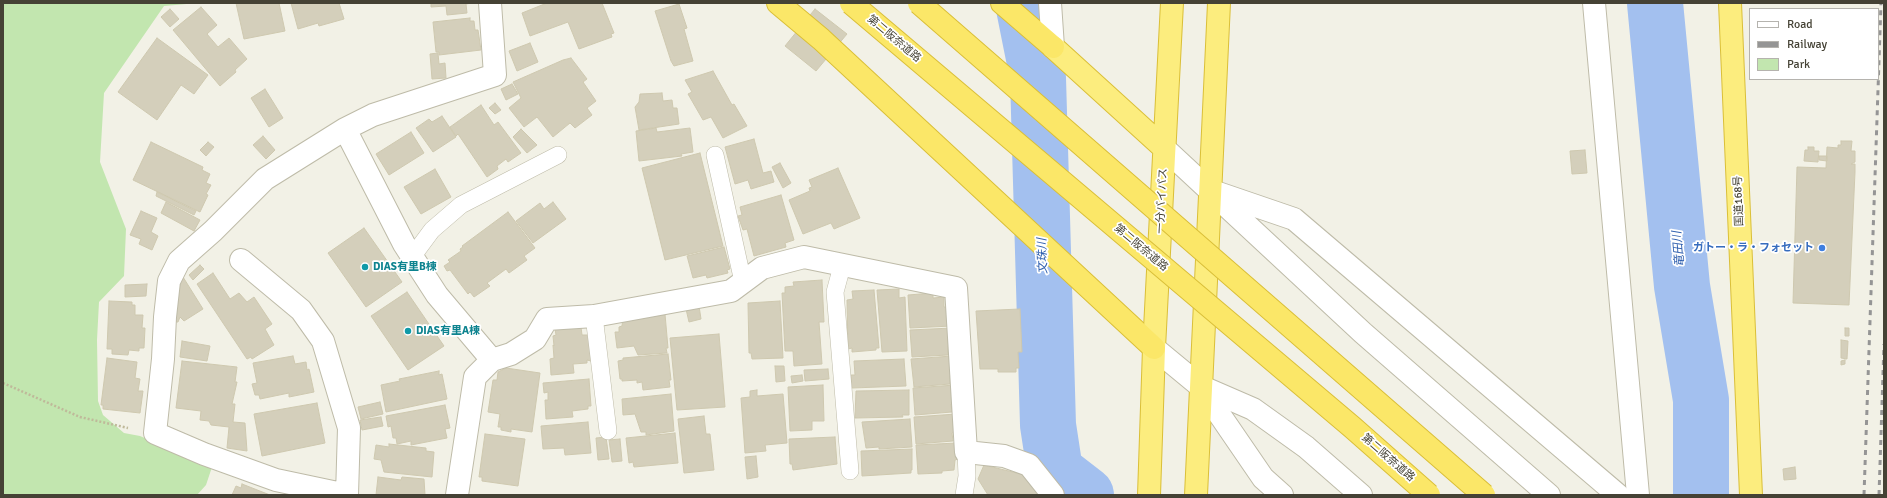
<!DOCTYPE html>
<meta charset="utf-8">
<style>
body{margin:0}
#map{position:relative;width:1887px;height:498px;overflow:hidden;background:#f2f1e6;font-family:Signika,sans-serif}
canvas{display:block}
.frame{position:absolute;inset:0;border:4px solid #454235;pointer-events:none}
.legend{position:absolute;left:1749px;top:8px;width:130px;height:72px;box-sizing:border-box;background:#fff;border:1px solid #b5b3ae;margin:0;padding:5px 7px;list-style:none;font-size:12px;color:#454235}
.legend li{display:flex;align-items:center;gap:8px;height:20px}
.legend b{width:20px;border:1px solid #b5b3ae}
</style>
<div id="map">
<canvas width="1887" height="498"></canvas>
<div class="frame"></div>
<ul class="legend">
<li><b style="height:5px;background:#fff"></b>Road</li>
<li><b style="height:5px;background:#959595"></b>Railway</li>
<li><b style="height:11px;background:#c2e6af"></b>Park</li>
</ul>
</div>
<script>
const g = document.querySelector('canvas').getContext('2d');
g.lineJoin = 'round';
function paint(path, color) { g.fillStyle = color; g.fill(path, 'evenodd'); }
const shape = rows => new Path2D(rows.map(r => 'M' + r).join(''));
function strokePath(path, color, width, dash) { g.strokeStyle = color; g.lineWidth = width; g.lineCap = dash ? 'butt' : 'round'; g.setLineDash(dash || []); g.stroke(path); }
function drawText(font, color, halo, rows, align = 'center') {
  g.font = font + ' Signika,"Noto Sans JP",sans-serif'; g.lineWidth = 3.5; g.setLineDash([]); g.textBaseline = 'middle'; g.strokeStyle = halo; g.fillStyle = color; for (const [text, x, y, turn = 0] of rows) {
    g.save(); g.translate(x, y); g.rotate((+turn || 0) * Math.PI / 180); g.textAlign = isNaN(turn) ? turn : align; if (halo) g.strokeText(text, 0, 0); g.fillText(text, 0, 0); g.restore();
  }
}
paint(shape([
 [3,3,198,3,164,6,104,93,100,162,126,229,124,276,99,302,97,340,98,401,103,415,124,433,140,436,212,467,206,485,197,495,3,495]
]), '#c2e6af');
strokePath(shape([
 [1023,3,1038,78,1048,425,1055,471,1086,495],
 [1655,3,1682,286,1701,400,1701,495]
]), '#a3c0ef', 56);
const building = shape([
 [236,3,279,3,285,31,244,39,236,3],
 [291,3,339,3,344,19,319,26,318,23,298,29,291,3],
 [431,3,472,3,466,4,467,13,447,15,446,6,431,7,431,3],
 [547,3,602,3,614,33,611,34,612,37,579,49,568,22,530,36,522,13,547,3],
 [679,4,687,28,684,29,693,61,674,66,671,61,655,11,679,4],
 [201,7,217,25,207,34,218,47,229,38,247,59,235,70,236,72,220,86,173,30,201,7],
 [170,9,179,19,170,27,161,17,170,9],
 [815,9,847,34,816,71,785,46,815,9],
 [470,18,470,21,474,21,475,30,478,30,481,50,439,55,439,52,436,52,433,22,470,18],
 [157,38,208,75,194,94,181,85,157,120,118,92,157,38],
 [530,43,538,62,517,71,509,51,530,43],
 [438,53,439,64,445,63,446,78,432,79,430,54,438,53],
 [571,58,587,79,583,82,596,101,587,108,592,115,575,128,570,123,553,137,537,117,524,127,509,108,521,98,513,82,563,60,571,58],
 [713,71,732,105,734,104,747,126,723,138,711,117,703,120,688,94,692,92,685,80,713,71],
 [512,84,518,94,506,100,501,89,512,84],
 [265,89,283,118,269,127,251,98,265,89],
 [662,93,663,101,672,100,673,108,677,108,679,124,639,130,635,107,639,102,640,94,662,93],
 [495,103,501,110,495,114,489,108,495,103],
 [481,105,494,125,498,122,521,153,508,162,506,159,497,166,498,169,487,177,458,134,456,136,450,127,481,105],
 [442,116,456,137,433,152,416,128,429,119,432,122,442,116],
 [656,128,657,132,690,128,693,152,681,154,682,156,639,161,636,131,656,128],
 [521,129,537,145,527,153,513,137,521,129],
 [411,132,424,153,389,175,376,154,411,132],
 [263,136,275,150,266,159,253,145,263,136],
 [754,139,763,173,771,171,774,182,751,189,748,180,735,184,725,147,754,139],
 [1841,141,1852,141,1851,151,1855,151,1855,162,1851,164,1855,164,1855,172,1849,305,1793,303,1797,167,1826,168,1827,147,1838,148,1838,145,1841,145,1841,141],
 [151,142,203,167,202,170,210,174,206,183,211,185,206,194,208,195,200,212,133,180,151,142],
 [208,142,214,147,206,156,200,150,208,142],
 [1808,147,1814,147,1814,151,1819,151,1818,162,1804,161,1805,150,1808,150,1808,147],
 [1585,150,1587,173,1572,174,1570,151,1585,150],
 [700,153,723,246,665,260,642,168,700,153],
 [1819,156,1827,156,1827,161,1819,160,1819,156],
 [780,163,791,183,783,188,772,167,780,163],
 [838,168,860,218,834,229,831,223,803,234,789,200,810,191,809,188,812,187,809,180,838,168],
 [435,169,451,197,421,214,404,187,435,169],
 [157,192,196,211,194,215,156,196,157,192],
 [781,195,794,240,785,243,786,247,754,256,747,229,743,230,738,216,742,215,740,207,781,195],
 [166,202,200,220,194,231,161,213,166,202],
 [553,202,566,219,533,243,516,221,540,203,544,209,553,202],
 [141,211,157,218,151,232,158,236,152,250,139,244,141,239,130,235,141,211],
 [508,212,535,248,524,256,527,260,509,273,506,269,487,283,490,286,474,297,470,292,468,294,450,270,447,271,444,266,450,262,448,260,461,251,460,249,463,247,462,246,508,212],
 [364,228,402,282,366,307,328,253,364,228],
 [724,247,730,269,727,270,728,273,707,278,706,275,693,278,687,256,724,247],
 [200,265,204,269,193,280,189,275,200,265],
 [213,273,230,299,239,293,247,302,254,297,272,324,265,329,274,345,252,359,251,357,247,359,197,284,213,273],
 [183,277,203,309,184,321,180,317,178,322,174,322,176,291,183,277],
 [822,280,824,322,819,322,822,364,794,366,793,351,785,351,782,293,785,293,785,287,794,286,793,282,822,280],
 [147,284,146,296,125,297,125,285,147,284],
 [899,289,899,298,905,297,907,351,882,352,877,290,899,289],
 [874,290,879,348,876,348,876,350,852,352,852,348,848,349,847,300,853,299,852,291,874,290],
 [407,292,444,346,408,370,371,316,407,292],
 [933,293,933,298,944,297,944,307,951,307,952,326,910,328,908,295,933,293],
 [109,301,132,302,132,305,135,305,135,315,143,315,142,328,145,328,144,348,139,348,139,351,129,350,128,355,112,354,112,349,107,349,109,301],
 [780,301,783,358,752,359,751,353,749,353,748,303,780,301],
 [699,306,701,319,689,322,686,309,699,306],
 [1020,309,1022,352,1018,352,1019,368,1016,368,1016,372,998,372,998,369,980,369,976,311,1020,309],
 [665,314,668,348,666,348,667,353,638,355,634,346,617,348,615,332,619,332,619,327,622,326,623,318,665,314],
 [581,327,582,335,589,335,591,361,587,360,587,363,573,364,574,373,551,375,550,359,554,358,553,345,554,346,553,336,556,335,555,329,581,327],
 [952,328,953,346,948,346,948,355,912,357,910,330,952,328],
 [1845,328,1849,328,1849,336,1845,336,1845,328],
 [719,334,725,407,677,410,670,338,719,334],
 [1841,340,1848,341,1847,359,1841,358,1841,340],
 [182,341,210,346,207,361,180,357,182,341],
 [668,354,671,380,669,380,670,387,643,390,642,382,637,383,637,380,622,381,622,379,620,379,618,361,623,360,623,358,668,354],
 [293,356,295,364,306,362,307,370,309,369,314,392,289,397,289,393,260,399,259,395,255,395,252,384,257,383,253,363,293,356],
 [952,356,954,376,950,376,950,384,914,387,911,359,952,356],
 [107,358,137,362,135,378,140,379,138,391,143,391,140,413,103,409,103,405,101,405,107,358],
 [904,359,906,386,852,388,851,375,855,375,854,361,904,359],
 [1845,360,1845,364,1841,365,1841,361,1845,360],
 [182,361,237,367,235,382,237,382,232,404,235,404,233,422,245,423,247,451,227,448,229,427,211,425,209,421,200,420,201,411,176,408,182,361],
 [775,366,784,366,785,381,776,382,775,366],
 [506,368,540,373,532,432,511,429,511,432,501,430,501,427,498,427,500,414,488,412,493,380,497,380,498,372,506,368],
 [828,369,829,379,805,381,804,370,828,369],
 [439,371,439,375,442,374,447,399,386,412,381,385,400,381,399,379,439,371],
 [802,375,803,381,792,383,791,376,802,375],
 [589,379,591,406,588,406,588,409,572,411,573,417,546,419,545,400,548,400,548,392,544,393,543,383,589,379],
 [823,385,824,421,812,421,812,430,790,431,788,387,823,385],
 [955,385,956,404,951,404,952,412,915,415,913,388,955,385],
 [757,390,757,396,783,394,787,443,765,445,766,451,745,453,741,398,750,397,750,391,757,390],
 [909,390,909,415,902,415,903,417,855,418,856,391,909,390],
 [671,394,674,431,646,435,646,432,641,432,635,414,623,415,622,399,671,394],
 [380,402,383,414,361,419,358,407,380,402],
 [317,403,325,443,262,456,254,414,317,403],
 [445,405,450,428,445,429,447,438,411,445,411,441,397,444,396,438,393,438,391,426,388,427,386,416,445,405],
 [956,414,958,432,952,433,953,441,916,444,914,417,956,414],
 [704,416,706,434,710,434,714,470,684,473,678,419,704,416],
 [381,417,383,426,362,430,360,420,381,417],
 [910,419,912,447,879,449,879,447,866,448,862,422,910,419],
 [588,422,591,453,565,455,564,448,543,449,541,426,588,422],
 [675,433,678,463,634,467,633,462,629,463,626,438,675,433],
 [485,434,525,439,518,486,482,481,482,477,479,477,485,434],
 [606,437,609,459,598,460,596,438,606,437],
 [835,437,837,464,793,470,792,464,790,464,789,439,835,437],
 [620,439,622,461,612,462,609,440,620,439],
 [957,443,958,459,955,460,954,470,942,471,942,473,918,474,916,445,957,443],
 [389,444,426,448,426,451,434,452,432,477,384,472,381,460,374,459,376,445,389,447,389,444],
 [912,449,912,470,911,470,911,473,862,476,861,451,912,449],
 [756,456,758,477,747,479,745,457,756,456],
 [984,465,1025,475,1039,495,988,495,978,479,984,465],
 [1795,467,1796,479,1784,480,1783,469,1795,467],
 [378,477,401,480,402,477,424,479,425,495,376,495,378,477],
 [242,484,270,495,232,495,236,486,241,488,242,484]
]);
paint(building, '#d4cfbb');
strokePath(building, '#cec8af', 1);
const service = shape([
 [715,155,743,282],
 [412,257,432,230,461,205,558,155],
 [842,266,835,292,850,471],
 [594,316,608,431],
 [964,495,967,476,966,452]
]);
const minor = shape([
 [1594,3,1638,495],
 [345,129,404,244,437,295,492,360],
 [241,260,301,310,323,341,349,428,347,495],
 [1200,386,1263,478,1282,495],
 [347,495,276,480,204,454,155,433,163,359,165,317,169,281,179,261,213,231,265,179,345,129,373,115,495,75,490,3],
 [457,495,475,377,492,360,511,354,535,339,547,319,594,316,731,291,762,268,804,257,956,288,966,452,1004,456,1029,465,1053,495]
]);
const tertiary = shape([
 [1050,3,1053,47],
 [1164,148,1363,333,1549,495],
 [1218,193,1294,219,1618,495],
 [1154,348,1200,386,1253,409,1306,447,1361,495]
]);
const trunk = shape([
 [1730,3,1751,495],
 [1053,47,1164,148],
 [1149,495,1154,348,1172,3],
 [1196,495,1219,3]
]);
const motorway = shape([
 [778,3,821,39,1154,348],
 [1002,3,1053,47]
]);
strokePath(service, '#bebba8', 18);
strokePath(minor, '#bebba8', 24);
strokePath(tertiary, '#bebba8', 24);
strokePath(trunk, '#dabf38', 24);
strokePath(motorway, '#dabf38', 24);
strokePath(shape([
 [3,383,80,417,128,428]
]), '#bfb99a', 2.5, [2, 2]);
strokePath(service, '#fff', 17);
strokePath(minor, '#fff', 22);
strokePath(tertiary, '#fff', 22);
strokePath(trunk, '#fced7e', 22);
strokePath(motorway, '#fbe768', 22);
strokePath(shape([
 [1864,495,1881,3],
 [1879,495,1884,344]
]), '#959595', 3, [5, 5]);
const motorwayBridge = shape([
 [851,3,1352,427,1429,495],
 [919,3,1484,495]
]);
strokePath(motorwayBridge, '#dabf38', 24, []);
strokePath(motorwayBridge, '#fbe768', 22);
for (const [x, y, r, color] of [
 [1822,248,4,"#3f7fe0"],
 [365,267,4,"#0f9aa8"],
 [408,331,4,"#0f9aa8"]
]) { const dot = new Path2D(); dot.arc(x, y, r, 0, 2 * Math.PI); g.fillStyle = color; g.fill(dot); strokePath(dot, '#fff', 1.5); }
drawText('11px', '#454235', '#fff', [
 ["第二阪奈道路",894,39,40],
 ["一分バイパス",1162,201,-87],
 ["国道168号",1739,201,-92],
 ["第二阪奈道路",1141,248,40],
 ["第二阪奈道路",1388,458,41]
]);
drawText('bold 11px', '#366cbe', '#fff', [
 ["ガトー・ラ・フォセット",1814,248]
], 'right');
drawText('bold 11px', '#0d838f', '#fff', [
 ["DIAS有里B棟",373,267],
 ["DIAS有里A棟",416,331]
], 'left');
drawText('italic 12px', '#3060af', '#fff', [
 ["竜田川",1679,249,-95],
 ["文珠川",1043,256,-92]
]);
</script>
